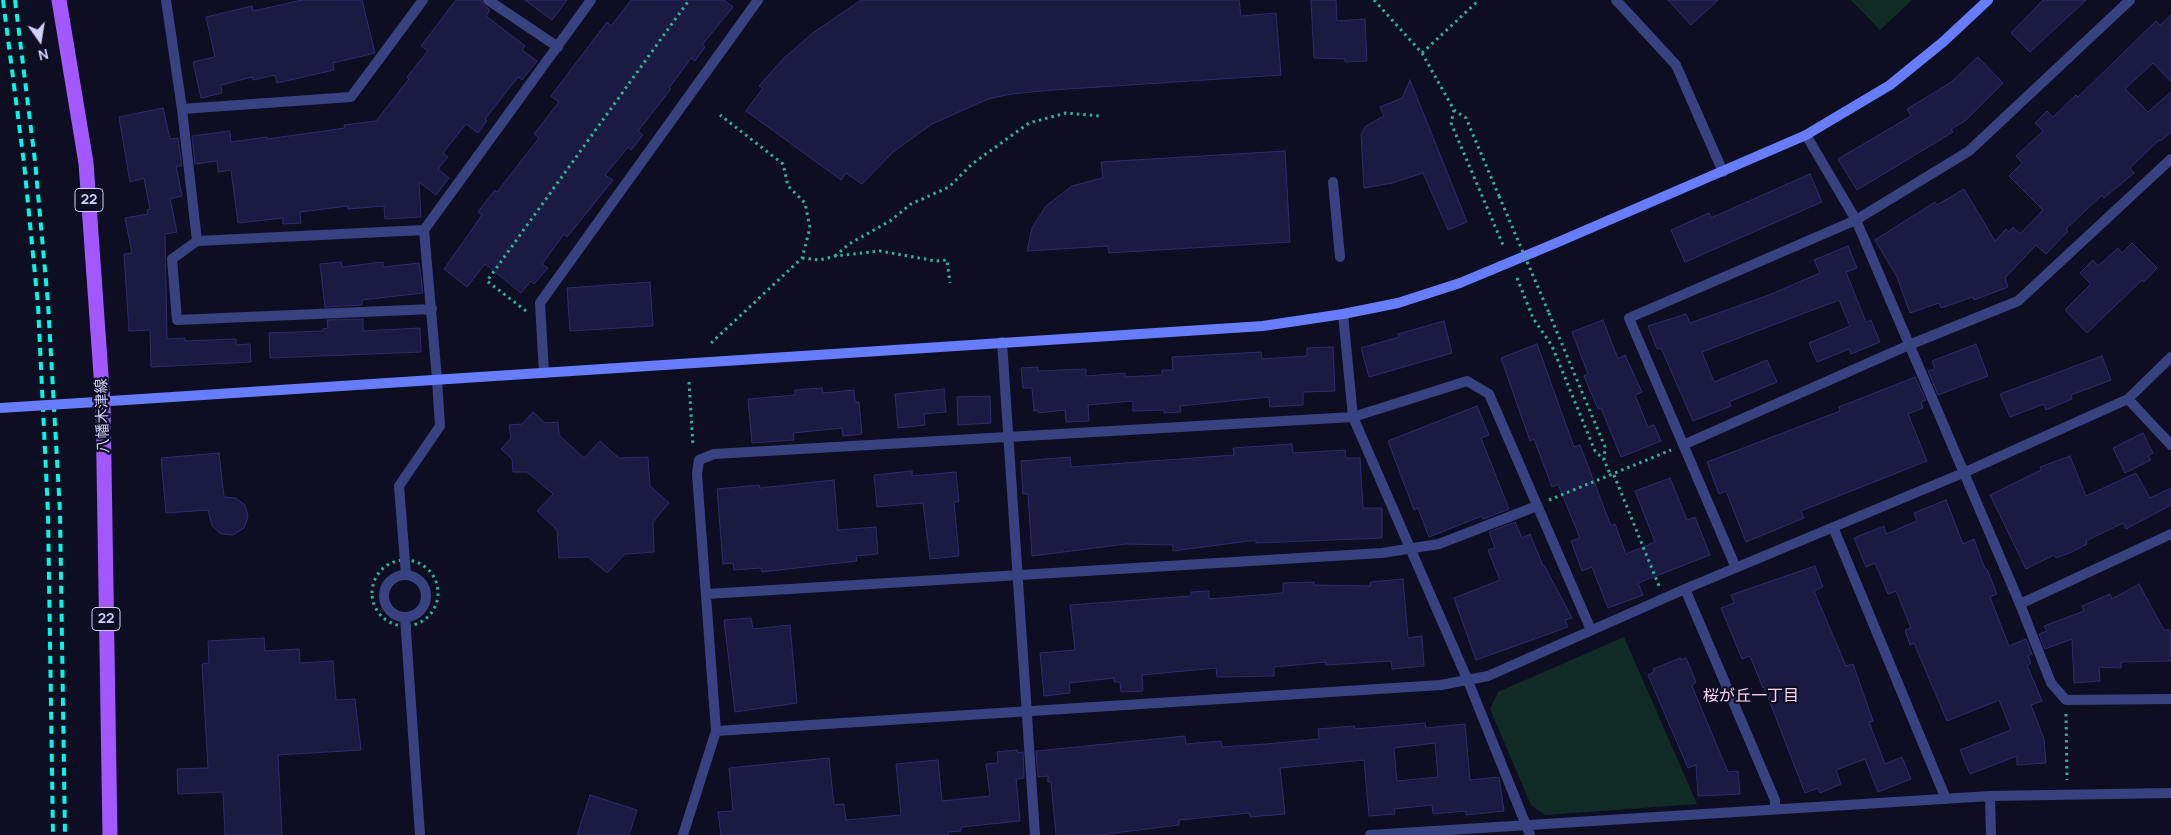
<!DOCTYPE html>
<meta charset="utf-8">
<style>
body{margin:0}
#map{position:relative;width:2171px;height:835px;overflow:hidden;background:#0e0e22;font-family:Manrope,sans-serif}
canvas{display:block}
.north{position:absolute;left:15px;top:15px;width:50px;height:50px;-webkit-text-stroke:4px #0e0e22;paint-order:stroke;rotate:167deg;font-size:14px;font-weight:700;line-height:20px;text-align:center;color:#cfd2ff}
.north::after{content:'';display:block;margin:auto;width:18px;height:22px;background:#cfd2ff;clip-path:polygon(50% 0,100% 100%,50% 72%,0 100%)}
</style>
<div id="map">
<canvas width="2171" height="835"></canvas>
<div class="north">N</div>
</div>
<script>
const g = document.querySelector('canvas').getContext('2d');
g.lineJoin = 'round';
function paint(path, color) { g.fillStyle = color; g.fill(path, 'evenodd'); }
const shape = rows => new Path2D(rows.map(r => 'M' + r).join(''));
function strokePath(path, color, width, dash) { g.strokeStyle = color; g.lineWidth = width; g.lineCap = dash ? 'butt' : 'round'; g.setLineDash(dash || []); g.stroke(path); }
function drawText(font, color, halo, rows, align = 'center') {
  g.font = font + ' Manrope,"Noto Sans JP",sans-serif'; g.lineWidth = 4.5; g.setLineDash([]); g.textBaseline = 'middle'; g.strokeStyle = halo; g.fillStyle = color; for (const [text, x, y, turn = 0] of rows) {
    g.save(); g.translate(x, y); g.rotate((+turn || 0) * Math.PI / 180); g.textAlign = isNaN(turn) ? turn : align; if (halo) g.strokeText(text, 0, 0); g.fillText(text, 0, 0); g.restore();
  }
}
paint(shape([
 [1851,0,1912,0,1880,30],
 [1624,637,1697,804,1545,815,1531,805,1490,709,1498,692]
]), '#112c26');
const building = shape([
 [302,0,362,0,375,53,333,63,334,70,277,83,275,75,253,80,252,77,221,85,222,93,201,98,193,62,215,57,206,17,252,6,253,11,302,0],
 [456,0,481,0,484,5,490,10,486,16,525,46,522,50,537,61,522,80,518,77,485,119,487,121,478,133,466,124,443,153,448,157,438,169,449,178,436,195,419,182,421,217,385,219,384,206,348,209,348,206,300,212,301,223,283,224,283,218,238,223,231,170,218,172,217,161,195,164,192,136,230,131,231,142,267,137,267,139,345,128,344,125,376,121,409,79,407,77,428,51,421,46,456,0],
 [525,0,567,0,552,20,525,0],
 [631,0,724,0,733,7,702,45,705,47,695,61,691,58,669,88,671,89,638,131,643,135,631,150,628,147,605,175,613,180,567,237,564,234,542,264,548,268,534,284,531,281,521,293,485,264,467,287,444,269,482,215,478,212,495,190,497,192,539,138,534,134,559,102,551,96,607,22,611,26,631,0],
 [861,0,1239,0,1241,16,1276,13,1281,75,1053,90,1011,94,988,99,932,124,893,152,862,184,846,173,841,180,746,111,763,88,759,86,783,59,813,33,861,0],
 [1311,0,1336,0,1337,21,1365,19,1367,61,1345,62,1345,59,1314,58,1311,0],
 [1668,0,1718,0,1691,25,1668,0],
 [2043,0,2086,0,2030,52,2011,33,2043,0],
 [2171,15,2171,82,2153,63,2125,89,2148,112,2171,92,2171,132,2161,141,2159,140,2130,168,2134,173,2104,198,2102,195,2066,229,2068,231,2046,254,2036,245,2005,278,2008,287,1974,300,1973,297,1941,308,1939,303,1910,313,1897,277,1875,240,1935,202,1937,205,1964,189,1995,241,2006,229,2009,232,2013,227,2020,234,2043,210,2009,176,2022,163,2016,156,2043,131,2035,123,2047,111,2053,117,2076,95,2078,97,2156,21,2160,25,2171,15],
 [1978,57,2003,83,1965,121,1951,129,1953,132,1857,190,1838,159,1911,116,1907,109,1950,83,1978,57],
 [1410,80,1467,222,1448,230,1423,173,1392,183,1364,188,1361,134,1366,126,1384,116,1380,107,1402,98,1410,80],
 [163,108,170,139,178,138,182,166,176,166,182,196,170,199,177,232,165,234,167,339,185,338,185,341,236,339,236,345,250,344,251,362,151,367,150,330,129,331,124,254,132,253,125,218,148,214,147,210,150,209,144,178,130,182,119,117,163,108],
 [1285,151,1290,242,1109,253,1108,246,1027,251,1032,228,1046,206,1072,186,1103,178,1101,162,1285,151],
 [1810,174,1822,202,1685,262,1671,230,1709,213,1711,218,1810,174],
 [2132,243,2157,268,2144,282,2142,280,2087,333,2065,310,2091,284,2080,273,2093,260,2098,266,2118,248,2122,253,2132,243],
 [1848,246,1857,268,1846,272,1866,322,1871,320,1880,342,1851,354,1849,349,1817,362,1809,343,1850,326,1839,300,1702,352,1714,382,1767,360,1777,382,1729,402,1731,406,1693,421,1661,348,1657,349,1648,326,1686,314,1690,323,1769,295,1820,273,1814,260,1848,246],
 [341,262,342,267,383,262,383,267,419,263,423,293,362,300,362,305,325,307,320,264,341,262],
 [650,282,653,326,570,331,567,288,650,282],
 [363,319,363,331,420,328,421,352,270,358,269,333,323,331,323,329,328,328,327,320,363,319],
 [1603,320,1618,359,1625,355,1642,392,1635,395,1648,427,1654,425,1661,441,1621,457,1601,408,1598,409,1584,376,1588,374,1572,332,1603,320],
 [1444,321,1452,353,1369,377,1361,348,1399,337,1398,334,1444,321],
 [1537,344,1574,447,1580,445,1611,526,1615,524,1626,554,1655,542,1635,491,1670,478,1687,520,1695,517,1710,555,1638,583,1643,595,1608,608,1592,567,1582,571,1571,541,1580,538,1558,484,1552,487,1534,439,1530,441,1501,358,1537,344],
 [1976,344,1988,376,1938,395,1928,371,1935,369,1932,361,1976,344],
 [1333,347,1335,391,1303,392,1303,405,1270,407,1269,397,1180,406,1181,412,1164,413,1164,410,1133,411,1133,401,1088,405,1089,421,1066,422,1065,410,1038,413,1038,410,1034,411,1032,388,1023,388,1021,368,1038,367,1038,371,1086,369,1086,376,1125,373,1125,377,1162,375,1162,370,1173,370,1172,357,1261,352,1262,359,1307,356,1307,348,1333,347],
 [2102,356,2111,380,2071,395,2072,399,2046,410,2044,404,2010,417,2000,394,2102,356],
 [1915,377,1926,400,1921,402,1923,408,1908,414,1927,461,1801,511,1804,518,1746,542,1726,491,1719,494,1707,462,1840,411,1839,407,1915,377],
 [822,388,823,393,854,390,855,402,859,402,862,434,843,436,842,428,793,433,794,440,752,443,748,399,795,395,795,390,822,388],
 [944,389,946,412,924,414,925,425,898,428,895,394,944,389],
 [990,396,991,423,958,425,957,397,990,396],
 [1477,406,1489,435,1481,438,1509,509,1483,519,1482,516,1429,537,1418,508,1414,510,1388,441,1477,406],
 [533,412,545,423,558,422,559,435,584,458,600,441,619,458,648,457,650,486,669,503,653,522,654,552,625,554,607,573,588,557,559,558,557,530,537,511,553,494,527,472,513,472,512,459,501,449,511,438,509,425,522,424,533,412],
 [2143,433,2153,453,2148,456,2151,460,2125,473,2113,448,2143,433],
 [1292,444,1293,453,1345,450,1346,458,1360,458,1363,508,1382,508,1382,538,1256,543,1256,540,1173,551,1173,545,1126,544,1032,556,1028,494,1023,494,1021,461,1070,457,1071,467,1234,455,1233,448,1292,444],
 [219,453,224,497,236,498,245,505,248,517,244,528,233,535,221,534,212,526,208,510,166,513,161,458,219,453],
 [2070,456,2086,496,2136,473,2150,498,2171,488,2171,505,2126,529,2123,523,2086,541,2087,544,2072,552,2056,558,2054,555,2026,569,1990,495,2041,470,2040,467,2070,456],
 [912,471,912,476,956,472,959,502,954,502,959,556,930,559,923,503,877,507,874,475,912,471],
 [834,480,838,530,876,527,878,554,856,556,857,561,762,572,761,568,734,570,733,563,723,564,717,489,759,485,760,488,834,480],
 [1946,500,1963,544,1974,539,1985,569,1987,569,1997,594,1990,597,2009,646,2026,639,2032,654,2028,656,2031,663,2027,665,2042,701,2031,705,2044,739,2046,763,2017,765,2017,756,1970,774,1960,750,2011,730,1999,700,1947,721,1914,643,1910,645,1905,630,1911,628,1896,591,1888,594,1875,563,1866,567,1854,538,1884,526,1886,534,1917,521,1914,513,1946,500],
 [1515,522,1522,538,1530,534,1543,566,1544,565,1572,618,1565,620,1568,627,1476,660,1454,598,1500,580,1488,550,1495,548,1489,532,1515,522],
 [1815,566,1823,587,1814,591,1846,666,1853,664,1873,721,1869,722,1885,764,1902,757,1911,779,1878,792,1865,759,1836,770,1841,784,1820,793,1818,788,1805,793,1764,687,1763,688,1750,656,1742,659,1721,608,1734,603,1731,595,1815,566],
 [1403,579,1408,638,1422,636,1424,666,1392,669,1391,661,1326,665,1326,662,1274,667,1274,676,1217,677,1216,668,1142,675,1143,691,1121,692,1120,682,1114,682,1114,678,1069,683,1070,693,1044,696,1040,653,1075,650,1070,605,1191,596,1191,592,1209,591,1209,599,1283,593,1283,583,1314,582,1314,585,1370,586,1370,582,1403,579],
 [2139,584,2164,630,2170,630,2170,661,2121,662,2121,668,2099,667,2100,681,2074,683,2072,639,2045,649,2039,634,2047,631,2044,626,2084,611,2082,606,2110,594,2112,599,2139,584],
 [751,618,753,629,790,625,797,703,735,712,724,620,751,618],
 [264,638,265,651,299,649,300,663,333,661,336,700,355,699,361,750,278,755,282,835,225,835,223,792,178,794,177,769,208,768,202,664,209,663,208,641,264,638],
 [1680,658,1681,660,1686,658,1696,682,1692,686,1728,772,1738,771,1740,794,1698,796,1696,765,1688,768,1648,675,1654,672,1653,669,1680,658],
 [1425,723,1426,728,1465,724,1470,780,1499,777,1504,811,1466,815,1466,811,1433,814,1432,805,1394,809,1395,814,1369,816,1364,760,1280,768,1285,814,1250,817,1249,813,1179,820,1179,825,1099,835,1056,835,1051,782,1048,782,1048,776,1038,777,1036,751,1185,736,1186,744,1221,741,1222,747,1266,744,1319,739,1318,729,1354,726,1355,729,1425,723],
 [1435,743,1438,777,1397,781,1394,748,1435,743],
 [1017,750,1018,753,1023,752,1024,778,1016,779,1020,821,961,827,961,831,948,832,948,835,721,835,718,812,733,811,729,768,829,758,834,805,844,804,846,820,901,815,896,764,938,760,942,801,990,796,986,764,998,763,997,752,1017,750],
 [590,795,637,810,629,835,577,835,590,795]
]);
paint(building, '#1b1a43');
strokePath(building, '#2e2c6f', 1);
strokePath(shape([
 [1374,0,1422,53,1454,110,1466,118,1499,196],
 [1422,53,1479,0],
 [1454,110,1451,123,1503,245],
 [835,256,849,244,890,221,911,204,949,187,972,164,1029,123,1066,113,1100,116],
 [802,258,820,260,835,256,880,251,936,261,947,260,950,283],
 [1517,278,1533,318,1552,346,1595,451,1604,460],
 [526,311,487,281,689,0],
 [1549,313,1605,447,1604,460,1611,476],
 [711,343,802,258,810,228,805,203,788,186,783,164,720,115],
 [689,382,693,446],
 [1614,475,1659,586],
 [1549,500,1671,450],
 '372 593a33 33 0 1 1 66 0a33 33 0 1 1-66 0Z',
 [2066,714,2067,780]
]), '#2fb394', 3, [2.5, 4]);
strokePath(shape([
 [1616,0,1676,65,1723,172],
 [1333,182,1340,257],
 [406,575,399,486,440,426,437,379],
 '384 596a21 21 0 1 1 42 0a21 21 0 1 1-42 0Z',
 [405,617,420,835]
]), '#394281', 10);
strokePath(shape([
 [166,0,182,109,197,241,424,230],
 [488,0,558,47],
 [182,109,351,97,423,0],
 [1806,135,1856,220,2020,604,2051,683,2066,700,2171,699],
 [197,241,172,259,177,320,432,309],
 [1343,314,1353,417,1468,681,1530,835],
 [1002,342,1035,835],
 [544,373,540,303,758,0],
 [437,379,424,230,591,0],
 [2128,399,2171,445],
 [1683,445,1909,345,2018,301,2171,159],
 [1833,527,1946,799],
 [1736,568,1629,318,1856,220,1969,151,2130,0],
 [1685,589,1775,800,1775,809],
 [707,594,1382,553,1439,544,1537,506],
 [2020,604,2171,534],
 [716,731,1441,685,1488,676,1685,589,1963,473,2128,399,2171,357],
 [1990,796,1991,835],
 [683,835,716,731,697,474,699,460,714,454,1353,417,1467,381,1489,394,1591,630],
 [1370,835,1990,796,2171,793]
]), '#394281', 10);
strokePath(shape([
 [80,403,1263,326,1343,314,1398,303,1460,283,1556,243,1806,135,1890,85,1943,42,1988,0]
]), '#677dfe', 10);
strokePath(shape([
 [59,0,86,163,103,403,110,835]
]), '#a357fe', 15);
strokePath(shape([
 [3,0,24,163,38,305,48,513,53,835],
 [15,0,35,161,48,303,60,512,65,835]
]), '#02f7e6', 4, [8, 6]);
strokePath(shape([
 [1499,196,1549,313]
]), '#2fb394', 3, [2.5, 4]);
strokePath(shape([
 [0,408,80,403]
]), '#677dfe', 10);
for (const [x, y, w] of [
 [89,200,28],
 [106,619,28]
]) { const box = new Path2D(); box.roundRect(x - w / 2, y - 11.5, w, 23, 4); g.fillStyle = '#0e0e22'; g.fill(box); strokePath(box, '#cfd2ff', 1); }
drawText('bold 14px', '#cfd2ff', null, [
 ["22",89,200],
 ["22",106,619]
]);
drawText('15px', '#cfd2ff', '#0e0e22', [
 ["八幡木津線",103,416,-92]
]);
drawText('16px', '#ffd1f6', '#0e0e22', [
 ["桜が丘一丁目",1751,697]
]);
</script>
